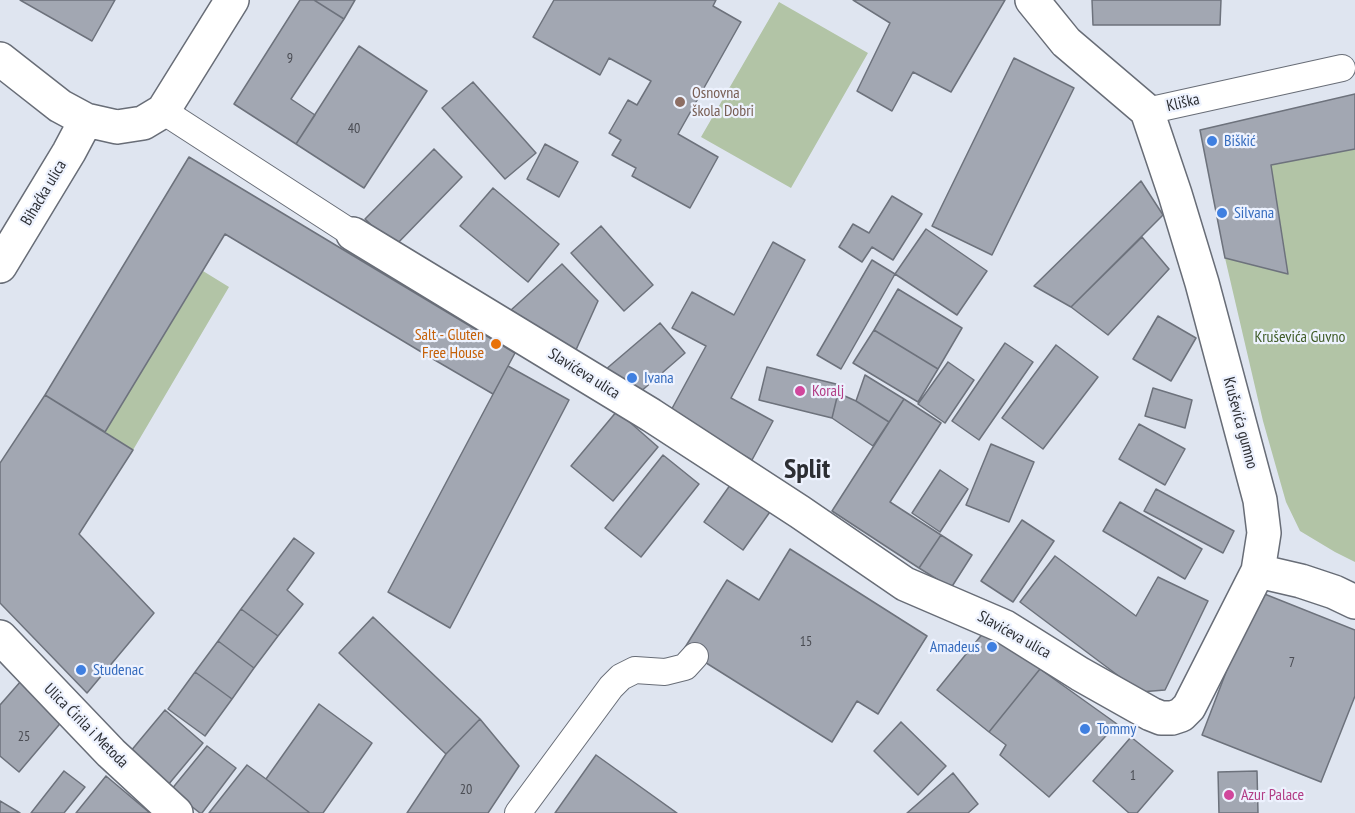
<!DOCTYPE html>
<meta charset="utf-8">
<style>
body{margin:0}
canvas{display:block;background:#dfe5f0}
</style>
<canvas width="1355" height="813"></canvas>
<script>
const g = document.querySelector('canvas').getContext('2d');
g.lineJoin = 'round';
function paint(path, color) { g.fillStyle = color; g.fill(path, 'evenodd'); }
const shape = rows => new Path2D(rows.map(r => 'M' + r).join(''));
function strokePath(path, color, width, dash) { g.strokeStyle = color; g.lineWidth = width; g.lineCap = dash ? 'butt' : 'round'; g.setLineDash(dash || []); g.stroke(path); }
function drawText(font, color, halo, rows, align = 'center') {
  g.font = font + ' "PT Sans Narrow",sans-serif'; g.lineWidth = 4.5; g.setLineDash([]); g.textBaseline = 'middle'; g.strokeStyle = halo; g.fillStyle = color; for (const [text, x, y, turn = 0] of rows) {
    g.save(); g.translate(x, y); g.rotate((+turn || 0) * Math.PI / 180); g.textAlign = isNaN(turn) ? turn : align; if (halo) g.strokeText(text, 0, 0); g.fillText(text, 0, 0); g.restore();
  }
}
paint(shape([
 [779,2,868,53,791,188,701,137],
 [1355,149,1355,562,1335,552,1300,531,1286,502,1263,421,1225,258,1288,274,1271,165],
 [203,271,229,287,133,450,105,432]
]), '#b2c4a6');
const building = shape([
 [20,0,115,0,92,41,20,0],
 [300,0,314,0,344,19,291,99,315,115,296,144,234,104,300,0],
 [314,0,355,0,344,19,314,0],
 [554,0,716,0,713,6,741,22,678,134,718,157,690,208,632,176,636,168,612,155,621,140,609,133,628,100,637,105,651,81,609,58,600,75,533,37,554,0],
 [853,0,1005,0,951,92,913,72,892,111,857,91,890,23,853,0],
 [1092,0,1221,0,1220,25,1093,25,1092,0],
 [359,46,427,91,364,188,296,144,359,46],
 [1014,58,1074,88,992,255,932,226,1014,58],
 [473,82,536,153,505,179,442,108,473,82],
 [1355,94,1355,149,1271,165,1288,274,1225,258,1200,130,1355,94],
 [545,144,578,162,559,197,527,179,545,144],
 [434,149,462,177,394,247,365,219,434,149],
 [189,157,515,353,493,394,433,359,225,234,105,432,45,395,189,157],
 [1141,181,1163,215,1071,307,1034,286,1141,181],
 [493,188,559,244,528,282,460,226,493,188],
 [892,196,922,214,893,260,872,247,862,262,839,247,853,224,869,233,892,196],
 [601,226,653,285,624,311,571,253,601,226],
 [926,229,987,271,957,315,895,274,926,229],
 [1142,237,1169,269,1108,335,1071,307,1142,237],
 [773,242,805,260,731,398,773,421,752,460,669,414,706,346,672,328,692,292,734,315,773,242],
 [872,260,895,274,841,369,817,355,872,260],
 [562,264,598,301,575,352,511,310,562,264],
 [898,289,962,328,938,369,874,330,898,289],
 [1158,316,1196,338,1171,381,1133,359,1158,316],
 [660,323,685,353,631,400,605,370,660,323],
 [874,330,938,369,918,402,853,363,874,330],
 [1005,343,1033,362,979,440,952,421,1005,343],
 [1056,345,1098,377,1043,449,1002,418,1056,345],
 [948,362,974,380,945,423,918,404,948,362],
 [508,366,569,400,450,628,388,592,508,366],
 [767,367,840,385,832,418,759,400,767,367],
 [865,375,904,399,889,422,856,401,865,375],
 [1153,388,1192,400,1185,428,1145,416,1153,388],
 [838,393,856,401,889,422,873,446,832,418,838,393],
 [45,395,133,450,79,534,154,613,87,693,0,603,0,463,45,395],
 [904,399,941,423,890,502,941,535,919,568,832,511,904,399],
 [617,411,658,447,613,501,571,466,617,411],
 [1139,424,1185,449,1165,485,1119,459,1139,424],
 [991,444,1034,462,1009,522,966,505,991,444],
 [663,455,699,484,641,557,605,528,663,455],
 [940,470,968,489,940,532,912,513,940,470],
 [733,481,772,509,743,550,704,522,733,481],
 [1156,489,1234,531,1223,553,1144,511,1156,489],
 [1120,502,1202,549,1185,579,1103,531,1120,502],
 [1022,520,1054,541,1013,602,981,581,1022,520],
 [941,535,972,555,951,588,919,568,941,535],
 [294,538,314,553,287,590,303,604,278,636,241,609,294,538],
 [790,549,927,636,878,714,857,701,832,742,684,649,727,580,759,600,790,549],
 [1055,556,1136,616,1158,577,1208,601,1165,690,1140,692,1020,602,1055,556],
 [1257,591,1355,630,1355,696,1321,782,1202,735,1257,591],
 [241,609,278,636,254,668,218,641,241,609],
 [373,617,480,719,446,754,339,653,373,617],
 [988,627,1040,669,989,732,937,690,988,627],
 [218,641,254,668,232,699,195,672,218,641],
 [1040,669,1117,724,1049,797,1000,755,1006,745,989,732,1040,669],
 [195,672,232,699,205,736,168,709,195,672],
 [21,681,64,719,19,772,0,756,0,705,21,681],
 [319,704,372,743,323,813,310,813,266,779,319,704],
 [165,710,203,743,168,785,130,752,165,710],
 [480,719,519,766,488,813,407,813,446,754,480,719],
 [901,722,946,766,918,795,874,751,901,722],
 [1131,737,1173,771,1137,813,1129,813,1093,781,1131,737],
 [207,746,236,768,202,813,200,813,171,790,207,746],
 [596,755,677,813,555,813,596,755],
 [247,765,266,779,310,813,209,813,247,765],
 [64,771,85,787,64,813,31,813,64,771],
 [1257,771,1258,813,1219,813,1218,772,1257,771],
 [953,773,978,804,968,813,907,813,953,773],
 [106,776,150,813,76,813,106,776],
 [0,801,20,813,0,813,0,801]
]);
paint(building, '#a2a7b2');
strokePath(building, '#6d727c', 1.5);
const lane = shape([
 [163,111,353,234],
 [1147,111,1342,68],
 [518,813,611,687,621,677,635,670,665,672,685,667,695,656]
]);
const street = shape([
 [0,59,60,106,86,120,117,127,143,123,163,111,232,0],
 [353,234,651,415,800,512,905,584,1005,627,1080,674,1151,714,1161,718,1172,718,1181,715,1189,707,1258,571,1264,533,1260,500,1202,283,1175,194,1147,111,1066,42,1032,0],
 [0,266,69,152,86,120],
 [1258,571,1301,581,1334,592,1355,602],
 [0,637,111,753,176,813]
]);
strokePath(lane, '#686d77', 28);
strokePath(street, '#686d77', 36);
strokePath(lane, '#fff', 26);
strokePath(street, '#fff', 33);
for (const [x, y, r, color] of [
 [680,102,6,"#8d6e63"],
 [1212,141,6,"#3f7fe0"],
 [1222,213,6,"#3f7fe0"],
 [496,344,6,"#e8710a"],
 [632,378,6,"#3f7fe0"],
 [800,391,6,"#d1479c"],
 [992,647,6,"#3f7fe0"],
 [81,670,6,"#3f7fe0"],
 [1085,729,6,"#3f7fe0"],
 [1229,795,6,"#d1479c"]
]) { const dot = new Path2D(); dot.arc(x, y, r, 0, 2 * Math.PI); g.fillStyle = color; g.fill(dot); strokePath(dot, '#edf2fe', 2); }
drawText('14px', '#4a4c53', null, [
 ["9",290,59],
 ["40",354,129],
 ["15",806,642],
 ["7",1292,663],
 ["25",24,737],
 ["1",1133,776],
 ["20",466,790]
]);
drawText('16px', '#785e54', '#edf2fe', [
 ["Osnovna",692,93],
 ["škola Dobri",692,111]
], 'left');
drawText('16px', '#2c2e33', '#edf2fe', [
 ["Kliška",1183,103,-13],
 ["Bihaćka ulica",44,193,-59],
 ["Slavićeva ulica",584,374,32],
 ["Kruševića gumno",1240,423,75],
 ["Slavićeva ulica",1014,635,29],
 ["Ulica Ćirila i Metoda",86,726,45]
]);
drawText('16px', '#366cbe', '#edf2fe', [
 ["Biškić",1224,141],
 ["Silvana",1234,213],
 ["Ivana",644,378],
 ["Amadeus",980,647,"right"],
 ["Studenac",93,670],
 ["Tommy",1097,729]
], 'left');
drawText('16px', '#c56008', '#edf2fe', [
 ["Salt - Gluten",484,335],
 ["Free House",484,353]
], 'right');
drawText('16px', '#3f5c27', '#edf2fe', [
 ["Kruševića Guvno",1300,337]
]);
drawText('16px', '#b23c85', '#edf2fe', [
 ["Koralj",812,391],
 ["Azur Palace",1241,795]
], 'left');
drawText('bold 28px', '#2c2e33', '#edf2fe', [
 ["Split",807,470]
]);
</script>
